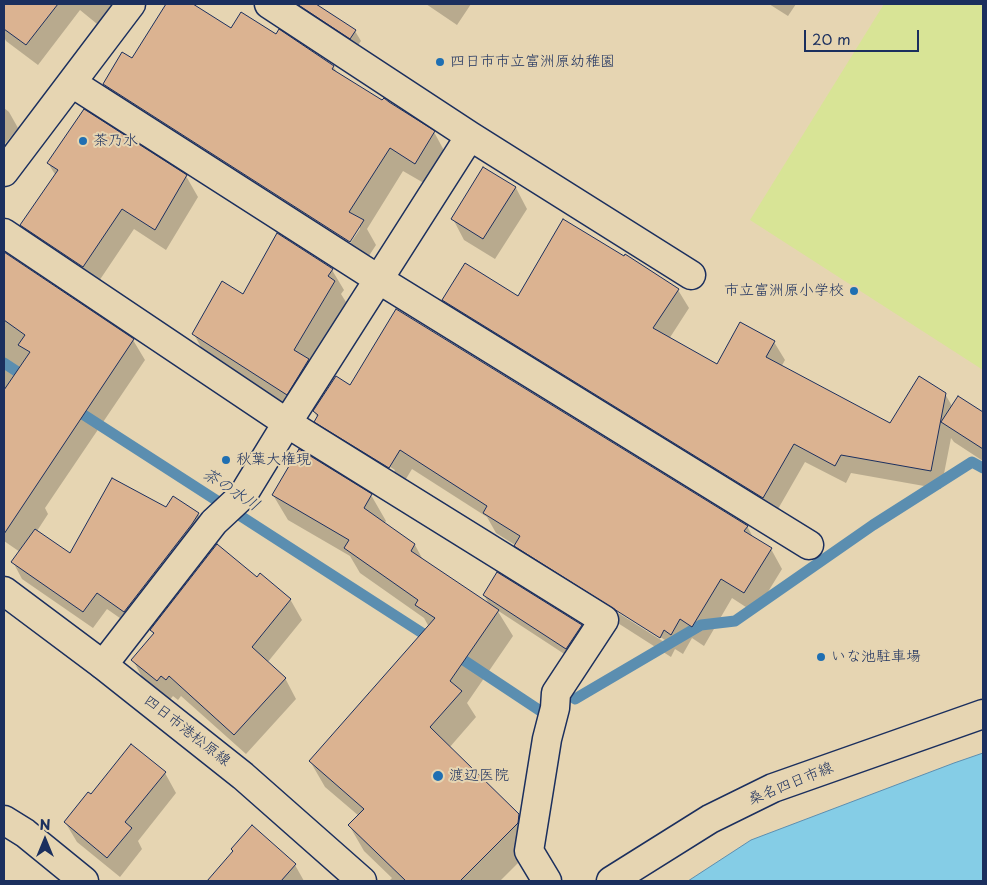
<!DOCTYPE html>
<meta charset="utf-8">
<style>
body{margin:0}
#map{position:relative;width:987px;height:885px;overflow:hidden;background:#e6d5b2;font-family:"Playpen Sans",sans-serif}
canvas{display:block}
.frame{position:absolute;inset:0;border:5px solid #1b2f5e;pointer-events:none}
.north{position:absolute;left:20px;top:815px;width:50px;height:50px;-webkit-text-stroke:4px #e6d5b2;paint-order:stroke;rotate:0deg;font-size:14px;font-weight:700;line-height:20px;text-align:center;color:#1b2f5e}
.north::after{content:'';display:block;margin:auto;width:18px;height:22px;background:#1b2f5e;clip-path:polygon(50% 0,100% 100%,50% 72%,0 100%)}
.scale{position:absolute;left:804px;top:30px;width:115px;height:22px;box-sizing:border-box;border:2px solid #1b2f5e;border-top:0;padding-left:6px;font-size:15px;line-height:18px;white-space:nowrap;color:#1b2f5e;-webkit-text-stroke:4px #e6d5b2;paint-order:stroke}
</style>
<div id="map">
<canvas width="987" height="885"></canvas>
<div class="frame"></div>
<div class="north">N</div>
<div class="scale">20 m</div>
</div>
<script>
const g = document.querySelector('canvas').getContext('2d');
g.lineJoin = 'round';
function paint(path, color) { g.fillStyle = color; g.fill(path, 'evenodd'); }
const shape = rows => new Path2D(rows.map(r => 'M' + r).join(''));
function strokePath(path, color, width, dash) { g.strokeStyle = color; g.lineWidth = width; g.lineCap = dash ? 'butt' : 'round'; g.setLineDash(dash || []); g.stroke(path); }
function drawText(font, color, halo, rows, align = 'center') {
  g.font = font + ' "Playpen Sans","Klee One",sans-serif'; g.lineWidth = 4; g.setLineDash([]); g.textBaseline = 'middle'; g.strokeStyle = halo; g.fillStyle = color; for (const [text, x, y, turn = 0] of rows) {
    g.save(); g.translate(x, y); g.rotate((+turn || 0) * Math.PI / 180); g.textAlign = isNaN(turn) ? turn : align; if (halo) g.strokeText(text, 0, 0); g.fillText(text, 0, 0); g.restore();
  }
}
paint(shape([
 [884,4,983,4,983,370,750,220]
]), '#d8e496');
const water = shape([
 [983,753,983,881,688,881,751,840,954,763,983,753]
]);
paint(water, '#85cde6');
strokePath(water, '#5b8eb0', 1);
paint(shape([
 [8,4,122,4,102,28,80,10,38,65,6,41,4,37,4,9],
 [168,4,190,4,231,29,276,36,333,66,338,74,434,132,447,156,429,186,403,171,367,229,376,245,363,265,118,108,104,84,132,59],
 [360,224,360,229,347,248,345,247],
 [297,4,314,4,355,31,361,41,356,48,303,13],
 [426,4,471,4,457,25],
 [769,4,796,4,788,16],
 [4,108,9,112,18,128,4,145],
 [84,111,186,176,198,197,166,250,134,229,95,287,33,246,22,225,56,176,48,163],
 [483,169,516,188,527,209,495,259,464,240,453,219],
 [4,253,133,340,145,360,45,508,48,514,37,531,71,555,166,509,198,514,208,531,134,628,107,609,93,628,22,579,13,562,20,552,4,541],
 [626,255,678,290,689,308,669,339,718,366,774,342,785,360,781,367,890,424,945,394,952,406,958,398,983,414,983,461,954,442,951,438,941,489,851,473,846,483,805,462,774,516,454,318,443,300,519,297,624,257],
 [332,270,344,290,341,294,346,302,310,363,298,414,205,355,194,334,244,296],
 [351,387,747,526,754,539,771,549,782,569,755,613,732,598,704,646,692,638,683,654,675,649,671,657,527,565,515,545,496,533,487,517,412,469,401,487,327,441,316,422,318,418,314,412],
 [326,427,395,470,394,472,326,430],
 [530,554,665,640,664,642,530,557],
 [299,450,371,495,386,521,384,524,415,545,423,560,490,606,484,595,581,626,587,636,572,659,497,610,513,636,467,703,476,717,449,748,518,815,533,841,532,849,500,881,389,881,392,878,364,851,349,825,359,816,325,787,310,761,429,627,424,618,360,573,350,556,288,520,273,495],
 [257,579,290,599,302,620,267,663,285,678,296,699,246,754,181,696,178,700,173,696,169,701,144,681,133,660,154,635,151,630],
 [165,773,176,793,138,841,142,849,120,877,77,842,65,822,91,796],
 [234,852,295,865,304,881,209,881]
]), '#0003');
strokePath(shape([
 [4,363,30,380],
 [70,406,433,640],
 [453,653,545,714],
 [575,699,701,625,735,621,873,525,972,462,983,468]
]), '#5b8eb0', 11);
const building = shape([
 [4,4,58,4,26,45,4,29,4,4],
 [166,4,193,4,231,28,241,12,276,34,279,29,334,66,332,69,382,100,384,98,389,102,435,131,415,164,390,148,349,212,364,220,350,242,103,84,122,52,132,58,166,4],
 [297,4,316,4,356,30,350,39,297,4],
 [84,109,187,175,155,230,122,209,83,267,20,225,58,170,47,163,84,109],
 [483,167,516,187,483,239,451,219,483,167],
 [563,219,624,256,625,254,679,289,653,328,717,364,740,322,775,341,766,357,890,423,919,376,946,393,931,471,841,455,835,466,794,444,763,498,442,300,465,263,518,296,563,219],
 [277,233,333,269,328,276,335,281,294,350,309,359,287,395,192,334,222,281,243,294,277,233],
 [4,252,134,339,4,534,4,390,30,352,18,345,25,335,4,320,4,252],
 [396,309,748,526,744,531,772,548,744,593,721,579,692,627,680,619,671,635,664,630,660,638,514,546,520,536,483,513,487,506,400,450,389,468,314,422,318,415,313,411,336,376,350,385,396,309],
 [958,396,983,412,983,449,941,422,958,396],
 [299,449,372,494,364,508,415,544,411,551,499,610,450,681,462,691,430,727,519,814,518,823,460,881,406,881,348,825,364,809,309,761,435,618,415,605,418,600,344,548,349,540,272,495,299,449],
 [112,478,166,507,173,496,199,513,192,524,124,612,97,593,83,612,11,562,35,529,70,553,112,478],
 [217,544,257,577,260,573,291,599,252,647,286,678,234,735,169,676,166,680,161,676,157,681,131,660,154,633,150,630,217,544],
 [497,572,582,625,566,649,483,595,497,572],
 [131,744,166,772,125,822,132,828,107,858,64,822,88,792,91,794,131,744],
 [252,825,296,864,281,881,207,881,233,851,231,849,252,825]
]);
paint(building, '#dbb391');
strokePath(building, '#1b2f5e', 1);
const street = shape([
 [269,4,470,136,691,275],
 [72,83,378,279,809,545],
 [4,172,131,4],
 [4,233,287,423,604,620,556,693,555,708,547,739,529,851,547,881],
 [103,665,214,522,243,495,287,423,470,136],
 [4,820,25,833,84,881]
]);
const secondary = shape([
 [4,591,103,665,243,776,362,881],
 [611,881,710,819,773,788,983,714]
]);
strokePath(street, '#1b2f5e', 31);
strokePath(secondary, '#1b2f5e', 31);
strokePath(street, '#e6d5b2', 28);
strokePath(secondary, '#e6d5b2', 28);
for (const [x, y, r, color] of [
 [440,62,5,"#1f6fb2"],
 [83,141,5,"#1f6fb2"],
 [854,291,5,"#1f6fb2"],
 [226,460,5,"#1f6fb2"],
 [821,657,5,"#1f6fb2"],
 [438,776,6,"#1f6fb2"]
]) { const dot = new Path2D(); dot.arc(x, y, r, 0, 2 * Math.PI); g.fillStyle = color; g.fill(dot); strokePath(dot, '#e6d5b2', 2); }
drawText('15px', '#1b2f5e', '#e6d5b2', [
 ["四日市市立富洲原幼稚園",450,62],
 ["茶乃水",93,141],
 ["市立富洲原小学校",844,291,"right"],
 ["秋葉大権現",236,460],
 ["いな池駐車場",831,657],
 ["渡辺医院",449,776]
], 'left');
drawText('15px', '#1b2f5e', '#e6d5b2', [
 ["四日市港松原線",187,731,38],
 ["桑名四日市線",791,784,-22]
]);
drawText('italic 16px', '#263f6c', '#e6d5b2', [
 ["茶の水川",231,490,33]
]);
</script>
